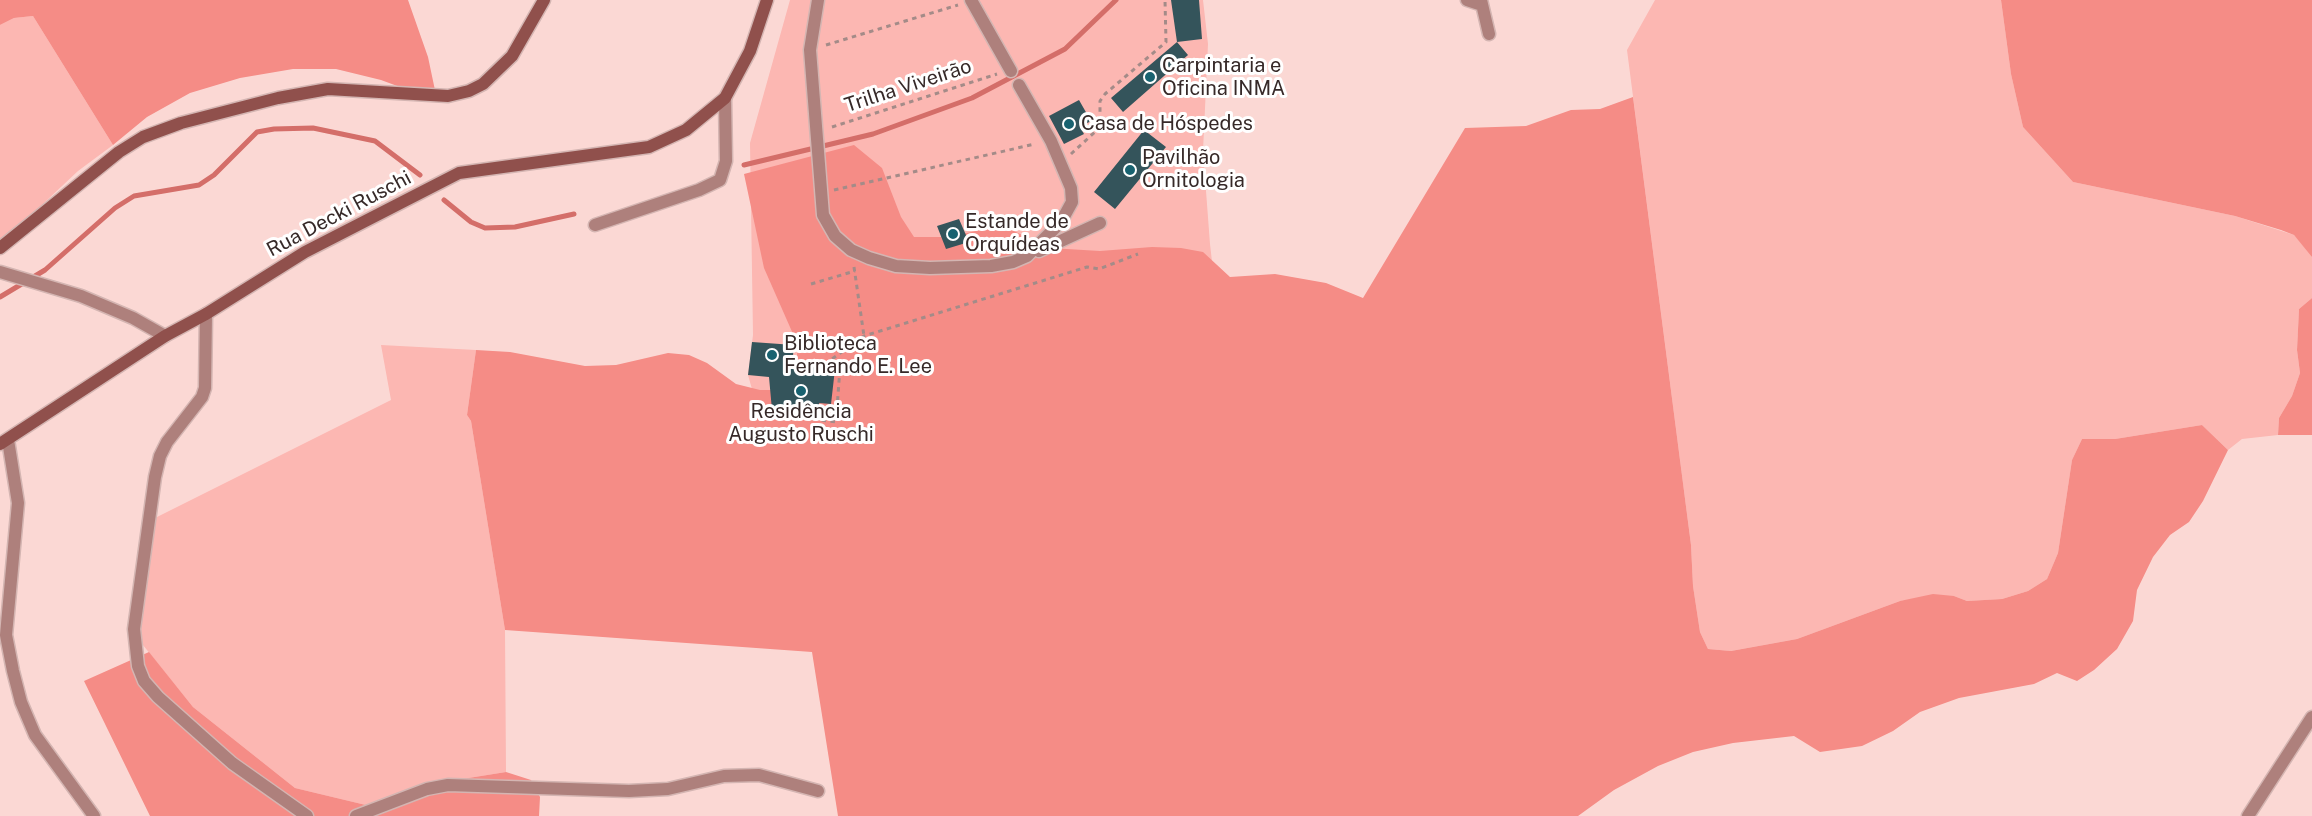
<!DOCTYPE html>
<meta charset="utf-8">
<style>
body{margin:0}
canvas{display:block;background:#fbd8d4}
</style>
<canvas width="2312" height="816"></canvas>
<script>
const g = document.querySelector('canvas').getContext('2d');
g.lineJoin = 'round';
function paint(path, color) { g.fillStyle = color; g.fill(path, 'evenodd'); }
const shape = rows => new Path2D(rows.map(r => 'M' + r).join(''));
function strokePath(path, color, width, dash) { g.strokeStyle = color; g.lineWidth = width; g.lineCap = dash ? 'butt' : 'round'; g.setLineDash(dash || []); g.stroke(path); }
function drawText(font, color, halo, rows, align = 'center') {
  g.font = font + ' "Public Sans",sans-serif'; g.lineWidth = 6; g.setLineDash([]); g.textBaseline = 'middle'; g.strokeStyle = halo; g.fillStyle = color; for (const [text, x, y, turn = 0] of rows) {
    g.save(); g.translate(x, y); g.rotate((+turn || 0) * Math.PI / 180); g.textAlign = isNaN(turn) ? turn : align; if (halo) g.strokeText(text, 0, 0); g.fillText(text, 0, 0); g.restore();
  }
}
paint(shape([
 [790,0,1203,0,1208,44,1203,151,1210,244,1275,816,832,671,748,375,753,335,750,143],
 [1655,0,2001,0,2011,74,2023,127,2073,182,2235,216,2294,235,2309,251,2312,257,2312,298,2299,309,2297,350,2300,373,2292,396,2279,418,2278,435,2242,439,2228,450,2202,425,2115,439,2082,439,2072,460,2058,553,2047,579,2028,591,2002,599,1967,601,1954,596,1900,601,1797,639,1731,651,1708,649,1700,632,1693,586,1691,545,1627,50],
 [33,16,113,145,78,171,45,202,12,239,0,248,0,25,14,18],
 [381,345,476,350,467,415,471,421,505,630,506,772,431,784,370,806,295,788,193,707,130,629,145,523,391,400]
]), '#fcb7b2');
paint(shape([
 [0,0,408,0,428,57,436,95,419,94,381,80,336,69,293,69,240,78,190,93,147,117,113,145,33,16,14,18,0,25],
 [2001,0,2312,0,2312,257,2294,235,2281,230,2235,216,2073,182,2023,127,2011,74],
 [1633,97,1691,545,1693,586,1700,632,1708,649,1731,651,1797,639,1900,601,1933,594,1954,596,1967,601,2002,599,2028,591,2047,579,2058,553,2072,460,2082,439,2115,439,2202,425,2228,450,2203,501,2189,522,2170,535,2153,557,2137,590,2133,621,2117,649,2094,670,2077,681,2057,673,2034,684,1959,698,1920,712,1893,731,1862,746,1820,752,1794,736,1733,743,1693,752,1658,766,1614,790,1578,816,838,816,812,652,505,630,471,421,467,415,476,350,510,352,585,366,616,365,668,353,689,355,707,363,736,384,760,390,783,390,797,382,797,343,764,268,744,174,854,145,882,168,901,217,914,237,950,237,1001,225,1050,248,1100,251,1152,247,1181,248,1203,252,1230,277,1275,274,1326,283,1363,298,1465,128,1526,126,1571,110,1600,109],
 [2312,298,2312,435,2278,435,2279,418,2292,396,2300,373,2297,350,2299,309],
 [149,652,193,707,295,788,370,806,431,784,506,772,531,780,540,797,539,816,150,816,84,681]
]), '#f58c86');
strokePath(shape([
 [744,165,873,134,972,98,1065,49,1116,0],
 [444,200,471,222,485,228,515,227,574,214],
 [0,297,45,270,115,208,134,196,199,185,214,175,257,132,274,129,313,128,375,141,420,175]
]), '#d46e69', 5);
paint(shape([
 [1171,0,1199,0,1202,39,1177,42,1188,55,1123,112,1111,98,1177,42],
 [1079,100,1091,121,1080,127,1084,134,1064,144,1049,116],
 [1144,130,1166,147,1115,209,1094,192],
 [959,219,969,242,946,249,937,226],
 [752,342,794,345,792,366,835,369,831,404,819,403,823,416,772,410,769,377,748,375]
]), '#34545b');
const street = shape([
 [818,0,810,50,823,215,835,236,851,250,869,258,896,266,930,268,991,266,1013,262,1027,256,1061,222,1072,202,1071,188,1051,141,1019,85],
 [971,0,1011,71],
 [1467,0,1482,5],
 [1481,0,1489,34],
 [595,225,699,190,720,180,726,161,725,98],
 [1039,251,1100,223],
 [0,272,81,296,133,318,165,336],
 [206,314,205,388,202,397,167,442,160,456,155,477,134,629,138,666,144,681,158,697,232,763,307,816],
 [8,440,18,503,6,635,13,671,21,702,35,735,94,816],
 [356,816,427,789,448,785,629,791,668,789,724,776,759,775,818,791],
 [2248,816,2312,717]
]);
const secondary = shape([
 [0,248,119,152,143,137,181,123,278,98,328,89,448,96,469,91,483,84,512,56,544,0],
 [0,444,165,336,206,314,305,252,459,173,649,147,686,130,725,98,750,51,767,0]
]);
strokePath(street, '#d4b5b2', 15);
strokePath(secondary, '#d4b5b2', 15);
strokePath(shape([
 [826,45,958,5],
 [832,127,997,74],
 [1071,154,1096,131,1100,122,1100,101,1105,94,1166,42,1165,0],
 [834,190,1035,144],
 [854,267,864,336],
 [811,284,855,271],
 [777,414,836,422,840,368,832,359,864,336,1087,267,1099,269,1138,254]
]), '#a48b88', 3, [4.5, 4.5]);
strokePath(street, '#ae807c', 12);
strokePath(secondary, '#90504c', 12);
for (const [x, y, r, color] of [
 [1150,77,6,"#186270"],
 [1069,124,6,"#186270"],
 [1130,170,6,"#186270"],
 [953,234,6,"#186270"],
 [772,355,6,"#186270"],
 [801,391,6,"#186270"]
]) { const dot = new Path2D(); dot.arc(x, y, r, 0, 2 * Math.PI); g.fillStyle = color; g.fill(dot); strokePath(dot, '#fff', 2); }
drawText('20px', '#362928', '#fff', [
 ["Carpintaria e",1162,66],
 ["Oficina INMA",1162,89],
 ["Casa de Hóspedes",1081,124],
 ["Pavilhão",1142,158],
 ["Ornitologia",1142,181],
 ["Estande de",965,222],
 ["Orquídeas",965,245],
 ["Biblioteca",784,344],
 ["Fernando E. Lee",784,367],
 ["Residência",801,412,"center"],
 ["Augusto Ruschi",801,435,"center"]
], 'left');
drawText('20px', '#362928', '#fff', [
 ["Trilha Viveirão",908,86,-18],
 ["Rua Decki Ruschi",339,214,-28]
]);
</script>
